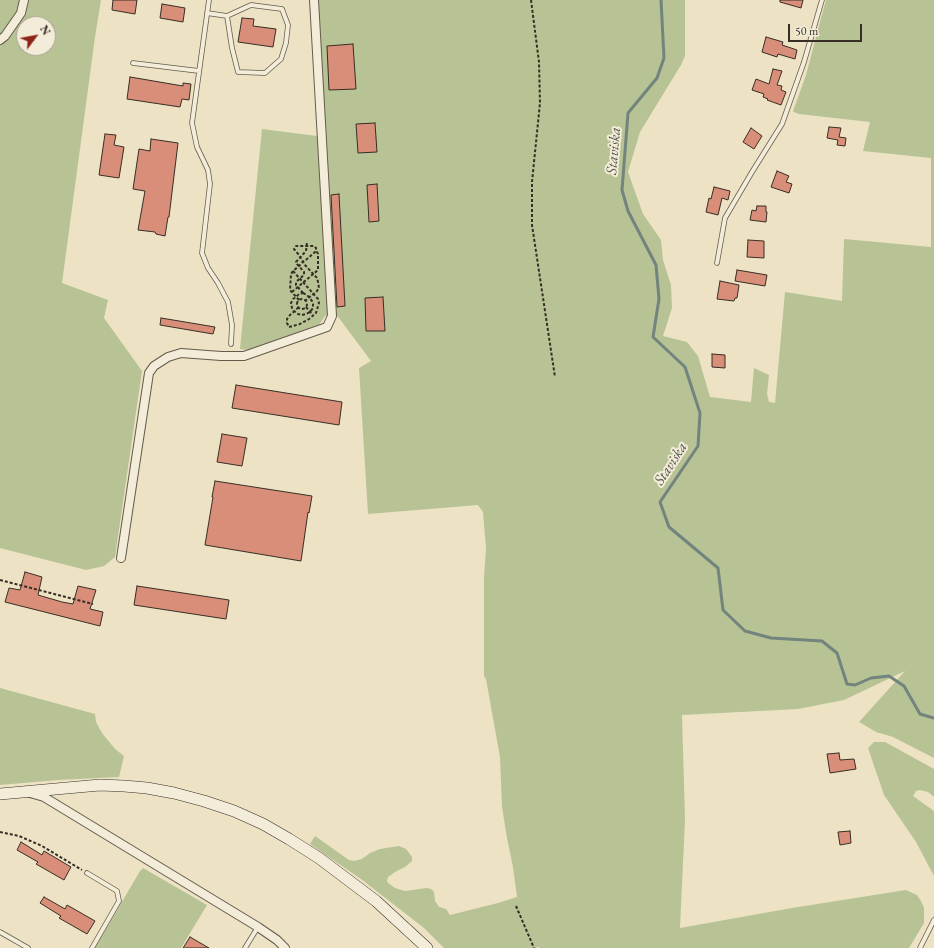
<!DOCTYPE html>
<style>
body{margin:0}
#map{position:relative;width:934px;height:948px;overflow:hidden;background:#ede2c4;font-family:"EB Garamond",serif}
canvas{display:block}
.north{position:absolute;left:16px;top:16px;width:40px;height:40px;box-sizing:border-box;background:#f3ecd9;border:1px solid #a8a091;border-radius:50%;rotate:58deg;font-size:11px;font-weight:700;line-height:16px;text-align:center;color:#372e25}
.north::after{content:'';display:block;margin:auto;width:14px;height:18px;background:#8f2418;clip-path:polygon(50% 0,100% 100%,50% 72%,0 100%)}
.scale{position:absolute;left:788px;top:24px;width:74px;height:18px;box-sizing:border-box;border:2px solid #372e25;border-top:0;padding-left:5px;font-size:12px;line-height:14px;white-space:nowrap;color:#372e25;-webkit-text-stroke:3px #f3ecd9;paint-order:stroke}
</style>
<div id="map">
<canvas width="934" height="948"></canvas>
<div class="north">N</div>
<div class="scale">50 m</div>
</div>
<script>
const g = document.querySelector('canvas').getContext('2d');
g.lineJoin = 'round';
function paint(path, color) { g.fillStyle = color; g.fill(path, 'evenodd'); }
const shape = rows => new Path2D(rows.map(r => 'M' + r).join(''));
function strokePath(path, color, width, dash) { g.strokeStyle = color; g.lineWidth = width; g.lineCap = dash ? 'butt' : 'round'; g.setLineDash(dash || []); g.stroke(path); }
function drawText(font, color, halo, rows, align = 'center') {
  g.font = font + ' "EB Garamond",serif'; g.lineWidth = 4; g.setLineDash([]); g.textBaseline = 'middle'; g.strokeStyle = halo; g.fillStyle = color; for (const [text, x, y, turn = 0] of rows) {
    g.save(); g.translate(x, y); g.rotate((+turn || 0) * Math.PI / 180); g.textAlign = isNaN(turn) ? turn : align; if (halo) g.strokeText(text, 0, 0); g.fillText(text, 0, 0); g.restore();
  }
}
paint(shape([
 [0,0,101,0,95,37,62,283,108,300,104,318,142,371,115,557,104,566,86,570,0,548],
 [24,24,48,24,48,48,24,48],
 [318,0,685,0,685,56,681,65,640,132,628,172,643,214,661,240,663,260,671,285,672,308,663,336,687,342,698,356,710,397,751,402,754,368,769,375,767,394,769,402,775,403,785,292,842,301,844,239,931,247,931,158,863,151,870,122,799,114,794,112,793,111,806,75,822,14,826,0,934,0,934,758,893,737,880,733,878,733,859,722,905,671,844,700,798,709,682,715,685,819,680,928,792,908,906,890,917,895,921,901,924,908,924,923,909,948,540,948,538,947,536,948,444,948,424,928,361,879,310,844,315,836,349,860,354,861,362,859,370,853,380,849,399,846,406,849,412,857,412,861,405,867,395,872,388,877,387,881,388,883,395,888,405,891,427,888,431,889,434,892,435,901,439,907,446,909,450,915,498,903,517,897,513,867,507,838,502,807,500,757,486,679,484,676,484,576,486,549,483,512,478,505,368,514,359,368,371,361,336,314,325,316,319,325,248,350,240,349,262,129,317,136,325,136],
 [0,688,95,714,96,722,102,733,115,749,124,756,119,777,58,780,0,785],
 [874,742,885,742,934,769,934,797,928,792,920,790,916,791,913,796,934,811,934,876,916,842,884,795,868,748],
 [143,868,207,905,181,948,95,948,140,871]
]), '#b7c395');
strokePath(shape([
 [661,0,664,58,657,78,628,113,622,190,628,211,656,265,659,299,653,337,685,367,700,413,698,446,660,502,669,527,718,568,723,610,745,631,771,638,822,641,837,653,847,684,855,685,871,678,889,676,904,686,920,714,934,718]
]), '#72847d', 3);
const building = shape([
 [113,0,137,0,135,14,112,10,113,0],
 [780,0,803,0,801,8,780,2,780,0],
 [162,4,185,8,183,22,160,18,162,4],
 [242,18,254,19,253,26,276,29,273,47,238,42,242,18],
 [766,37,783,42,782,45,797,50,795,59,778,54,777,57,762,52,766,37],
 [353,44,356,89,329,90,327,46,353,44],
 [773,69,782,71,777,85,782,86,781,90,786,92,781,105,767,100,768,99,763,97,764,94,752,90,756,79,769,84,773,69],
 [130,77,183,86,183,83,191,84,189,100,182,99,180,107,127,99,130,77],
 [375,123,377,152,358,153,356,124,375,123],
 [829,127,841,128,839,137,846,138,845,146,837,145,838,140,827,138,829,127],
 [751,128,762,136,754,149,743,142,751,128],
 [105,134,116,135,114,145,124,147,119,178,99,175,105,134],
 [151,139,178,143,169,217,168,217,165,236,156,234,155,232,138,230,145,191,133,189,139,149,150,151,151,139],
 [777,171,789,176,786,182,792,184,789,193,771,187,777,171],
 [377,184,379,221,369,222,367,185,377,184],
 [714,187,730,191,728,200,722,198,718,215,706,212,709,198,711,199,714,187],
 [339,194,345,306,337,307,331,195,339,194],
 [757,206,766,206,766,212,767,212,766,222,750,220,752,210,756,211,757,206],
 [748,240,764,241,764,258,747,257,748,240],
 [737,270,767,275,765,286,735,281,737,270],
 [720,281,739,285,737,298,735,298,734,301,717,299,720,281],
 [383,297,385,331,366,331,365,298,383,297],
 [161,318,215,327,213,334,160,325,161,318],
 [712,354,725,355,725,368,712,367,712,354],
 [236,385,342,402,339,425,232,408,236,385],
 [222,434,247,438,242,466,217,462,222,434],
 [215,481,312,496,309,513,308,512,301,561,205,545,213,497,212,497,215,481],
 [25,572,42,577,38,595,62,602,73,604,78,586,96,590,90,609,103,612,100,626,5,602,9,588,20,590,25,572],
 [137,586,229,600,226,619,134,605,137,586],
 [839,753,840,760,854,759,856,769,830,773,827,754,839,753],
 [850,831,851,843,840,845,838,832,850,831],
 [21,842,42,855,44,851,71,867,64,880,36,864,38,862,17,850,21,842],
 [44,897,65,909,67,905,95,921,87,934,59,918,61,916,40,903,44,897],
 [190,937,209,948,183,948,190,937]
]);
paint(building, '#d88e79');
strokePath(building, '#372e25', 1);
const lane = shape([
 [209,0,192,123,197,147,208,170,210,184,202,253,208,268,218,283,228,302,232,325,231,344],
 [207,13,227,16,251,5,282,9,288,25,286,43,281,59,265,73,238,72,232,48,227,16],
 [133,63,199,71],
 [717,263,725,218,752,172,782,124,804,62,822,0],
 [87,873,117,891,119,901,92,948],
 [0,932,28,948],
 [245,948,258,927],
 [920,948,934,920]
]);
const street = shape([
 [0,40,5,36,21,13,24,0],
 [121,558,149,373,154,366,168,357,181,353,221,356,244,356,327,327,332,316,314,0],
 [30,793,44,797,258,927,277,940,285,948]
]);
const secondary = shape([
 [0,794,100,785,124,786,147,788,174,793,204,801,234,811,263,824,289,839,319,858,376,901,427,948]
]);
strokePath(lane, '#645b4d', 5.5);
strokePath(street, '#645b4d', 10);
strokePath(secondary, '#372e25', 12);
strokePath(shape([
 [531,0,539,62,540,103,532,182,532,225,555,377],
 [293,271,318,299,319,303,316,313,309,319,300,324,289,327,287,323,287,319,290,315,299,307],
 [292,292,318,270,318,254,316,250],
 [303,293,307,295,312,301,313,304,313,308,310,312,306,314,302,315,298,314,294,311,292,308,291,303,293,299,296,297,299,294,303,293],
 [303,293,296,285,296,282,304,275,304,272,297,264,296,262,306,251,307,242],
 '297 304a5 5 0 1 1 10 0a5 5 0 1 1-10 0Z',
 [299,300,290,290,291,274,293,271,299,266,303,262,307,259,315,252,316,250,316,248,314,246,296,246,294,249,299,255,300,257,303,262,304,264,317,278,318,282,319,288,317,291,306,300],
 [306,307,313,315],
 [0,580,93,604],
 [0,832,19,836,42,846,82,870],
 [516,906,534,948]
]), '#372e25', 2, [3, 2]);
strokePath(lane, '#f3ecd9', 4);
strokePath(street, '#f3ecd9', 8);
strokePath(secondary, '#f3ecd9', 11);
drawText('italic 15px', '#50524a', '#f3ecd9', [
 ["Staviska",614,151,-85],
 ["Staviska",671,464,-57]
]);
</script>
